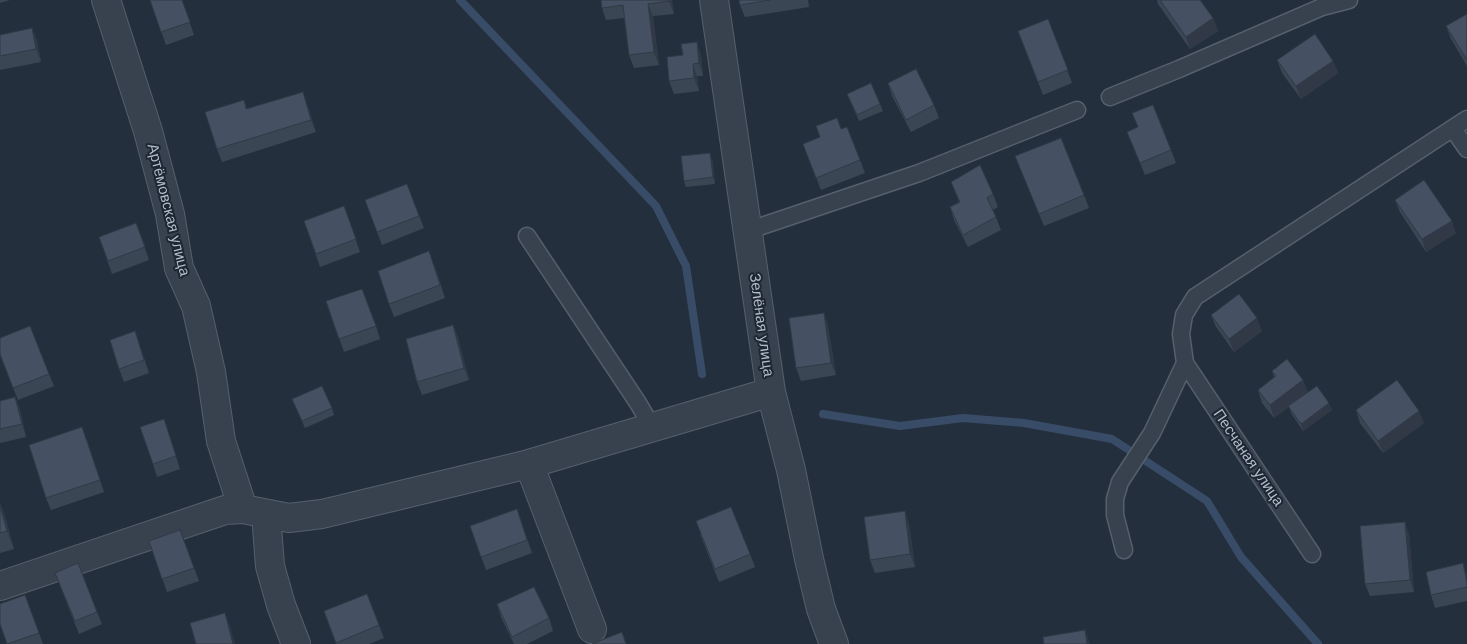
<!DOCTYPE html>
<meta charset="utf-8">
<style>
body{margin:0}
canvas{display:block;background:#242f3e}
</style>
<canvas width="1467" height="644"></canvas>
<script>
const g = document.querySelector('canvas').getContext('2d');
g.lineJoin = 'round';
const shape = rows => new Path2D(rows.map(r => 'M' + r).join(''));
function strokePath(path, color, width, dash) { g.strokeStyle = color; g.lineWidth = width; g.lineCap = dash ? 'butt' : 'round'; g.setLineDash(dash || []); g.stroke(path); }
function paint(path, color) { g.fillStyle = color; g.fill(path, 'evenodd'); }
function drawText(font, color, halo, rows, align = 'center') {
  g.font = font + ' Helvetica,sans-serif'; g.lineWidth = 4; g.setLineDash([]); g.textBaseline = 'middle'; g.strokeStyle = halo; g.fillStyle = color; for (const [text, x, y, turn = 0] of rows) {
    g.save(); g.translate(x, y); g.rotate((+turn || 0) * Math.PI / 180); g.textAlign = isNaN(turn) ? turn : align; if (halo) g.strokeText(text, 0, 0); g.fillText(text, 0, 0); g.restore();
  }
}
strokePath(shape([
 [460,0,656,206,686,266,702,374],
 [823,414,900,426,963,418,1024,423,1112,439,1207,501,1241,557,1318,644]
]), '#394c67', 8);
const service = shape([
 [1110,97,1179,69,1322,7,1349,0],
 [1453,129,1467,149],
 [747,231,919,173,1077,110],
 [527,236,638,403,652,427],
 [1185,363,1312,554],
 [1124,550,1115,515,1115,499,1120,482,1152,433,1185,363,1181,334,1184,315,1195,297,1467,119]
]);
const minor = shape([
 [106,0,148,131,170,214,179,268,196,306,211,372,221,441,243,509],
 [714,0,771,392,791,470,809,559,821,609,834,644],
 [529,464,592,629],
 [266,514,270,566,281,605,296,644],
 [0,586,225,510,243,509,289,518,322,514,529,464,771,392]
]);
strokePath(service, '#565f6c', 19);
strokePath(minor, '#565f6c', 30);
strokePath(service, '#38414e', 16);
strokePath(minor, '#38414e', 28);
paint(shape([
 [0,0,10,0,0,3],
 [150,0,182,0,194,35,166,45],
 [601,0,672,0,674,14,653,16,659,65,634,68,629,55,624,18,606,20,602,8],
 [739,0,808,0,809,7,745,17,740,5],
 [1157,0,1200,0,1213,18,1218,31,1190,49,1158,4],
 [1467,14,1467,66,1451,39,1446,26],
 [1048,19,1072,83,1043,95,1018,31],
 [32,28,37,41,41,62,0,70,0,35],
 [701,55,703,76,697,76,699,91,674,94,669,81],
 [1277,60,1333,61,1338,73,1301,99,1282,73],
 [888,83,934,105,939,118,911,132,892,96],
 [847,94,880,104,883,111,859,121],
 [244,100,247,109,307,104,316,132,222,162,217,149],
 [1137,127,1171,150,1176,163,1145,175,1127,132],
 [841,129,860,160,865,173,821,190,803,144],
 [1015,156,1084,195,1089,208,1044,226],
 [712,159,715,184,686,187,684,181],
 [951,182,993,194,998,207,993,210,1001,230,968,247,954,220,950,207,959,202],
 [407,184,424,228,382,245,365,200],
 [1395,200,1456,233,1426,252,1400,212],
 [344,206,360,252,320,267,304,221],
 [136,223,149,260,112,274,99,237],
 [434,264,445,298,394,317,389,304],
 [326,301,376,326,380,339,344,352],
 [824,313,828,326,836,375,801,381,796,368],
 [1211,315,1262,331,1234,352,1216,327],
 [453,325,458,338,469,380,422,395,417,382],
 [135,331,149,373,124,382,119,369],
 [0,338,49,374,54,386,18,400,0,355],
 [1272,371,1308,392,1332,410,1303,431,1291,413,1289,407,1274,418,1262,403,1258,390,1274,377],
 [15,397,20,410,26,437,0,443,0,401],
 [292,399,332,408,334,415,305,428],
 [1356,410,1424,423,1383,453,1360,423],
 [164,419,180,469,157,477,153,464],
 [87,440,104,492,51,510,46,498],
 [0,503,4,513,14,549,0,553],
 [517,509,532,553,486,570,470,526],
 [909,524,915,567,875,573,870,560],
 [180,530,199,581,167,592,149,541],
 [700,534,750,554,755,567,719,582],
 [1409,534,1414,592,1370,596,1365,584],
 [1463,563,1467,576,1467,601,1435,608,1431,595],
 [55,573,97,612,102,624,79,634],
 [367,594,384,638,369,644,336,644,324,611],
 [25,595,43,644,7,644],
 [497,604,549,618,553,631,527,644,514,644,501,617]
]), '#3b4654');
paint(shape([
 [669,0,672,0,674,14,669,1],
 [648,4,653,16,659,65,654,52],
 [1213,18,1218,31,1190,49,1186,37],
 [32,28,37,41,41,62,36,49],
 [697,42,701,55,703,76,699,63],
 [1333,61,1338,73,1301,99,1296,86],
 [693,64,697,76,699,91,694,78],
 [303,92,307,104,316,132,311,120],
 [710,153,712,159,715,184,713,177],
 [1452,221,1456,233,1426,252,1422,239],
 [824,313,828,326,836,375,831,363],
 [1257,318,1262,331,1234,352,1229,339],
 [453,325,458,338,469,380,464,368],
 [1303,380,1308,392,1274,418,1270,405],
 [15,397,20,410,26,437,22,424],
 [1329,403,1332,410,1303,431,1301,424],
 [1419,411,1424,423,1383,453,1378,441],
 [0,503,4,513,14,549,7,531,0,506],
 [905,511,909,524,915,567,910,554],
 [1405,522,1409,534,1414,592,1410,580],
 [1463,563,1467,576,1467,583],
 [225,613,230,626,235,644,233,644],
 [1085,630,1090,644,1087,644]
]), '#303945');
const building = shape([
 [150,0,182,0,190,22,161,32,150,0],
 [601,0,669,0,669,1,648,4,654,52,629,55,623,5,602,8,601,0],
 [739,0,770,0,740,5,739,0],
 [1160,0,1200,0,1213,18,1186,37,1160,0],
 [1467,14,1467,60,1446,26,1467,14],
 [1048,19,1068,70,1038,82,1018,31,1048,19],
 [32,28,36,49,0,56,0,35,32,28],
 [1315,34,1333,61,1296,86,1277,60,1315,34],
 [697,42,699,63,693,64,694,78,669,81,667,57,683,55,681,44,697,42],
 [916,69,934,105,906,120,888,83,916,69],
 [871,83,880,104,857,115,847,94,871,83],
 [303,92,311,120,217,149,205,112,244,100,246,109,303,92],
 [1153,105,1171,150,1140,163,1127,132,1138,127,1132,113,1153,105],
 [837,118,841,129,847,127,860,160,816,178,803,144,820,137,816,126,837,118],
 [1061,138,1084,195,1039,214,1015,156,1061,138],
 [710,153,713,177,684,181,681,156,710,153],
 [980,165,993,194,987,198,996,217,963,235,950,207,960,202,951,182,980,165],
 [1424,180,1452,221,1422,239,1395,200,1424,180],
 [407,184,419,216,377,232,365,200,407,184],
 [344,206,356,239,316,254,304,221,344,206],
 [136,223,145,247,108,261,99,237,136,223],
 [429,251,440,285,389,304,378,271,429,251],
 [362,289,376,326,339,339,326,301,362,289],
 [1239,294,1257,318,1229,339,1211,315,1239,294],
 [824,313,831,363,796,368,789,318,824,313],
 [453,325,464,368,417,382,406,339,453,325],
 [30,326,49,374,13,388,0,354,0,338,30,326],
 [135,331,144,360,119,369,110,340,135,331],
 [1287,359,1303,380,1270,405,1258,390,1276,376,1272,371,1287,359],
 [1397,380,1419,411,1378,441,1356,410,1397,380],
 [322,386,332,408,302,421,292,399,322,386],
 [1317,386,1329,403,1301,424,1288,406,1317,386],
 [15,397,22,424,0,429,0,401,15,397],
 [164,419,176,456,153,464,140,427,164,419],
 [82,427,100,480,46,498,29,445,82,427],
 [0,506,7,531,0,533,0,506],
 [731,507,750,554,715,569,696,521,731,507],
 [517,509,527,540,481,557,470,526,517,509],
 [905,511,910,554,870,560,864,517,905,511],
 [1405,522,1410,580,1365,584,1360,526,1405,522],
 [180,530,194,568,162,579,149,541,180,530],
 [78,563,97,612,75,621,55,573,78,563],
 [1463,563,1467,583,1467,587,1431,595,1426,572,1463,563],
 [534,587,549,618,512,637,497,604,534,587],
 [367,594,379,625,336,643,324,611,367,594],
 [25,595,39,633,7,644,0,624,0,604,25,595],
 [225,613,233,644,196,644,190,623,225,613],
 [1085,630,1087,644,1044,644,1043,637,1085,630],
 [622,632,626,644,592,644,622,632]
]);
paint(building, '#455162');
strokePath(building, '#303945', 1);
drawText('15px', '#b4bcc9', '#1d2633', [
 ["Артёмовская улица",168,210,76],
 ["Зелёная улица",761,325,82],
 ["Песчаная улица",1248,458,56]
]);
</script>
